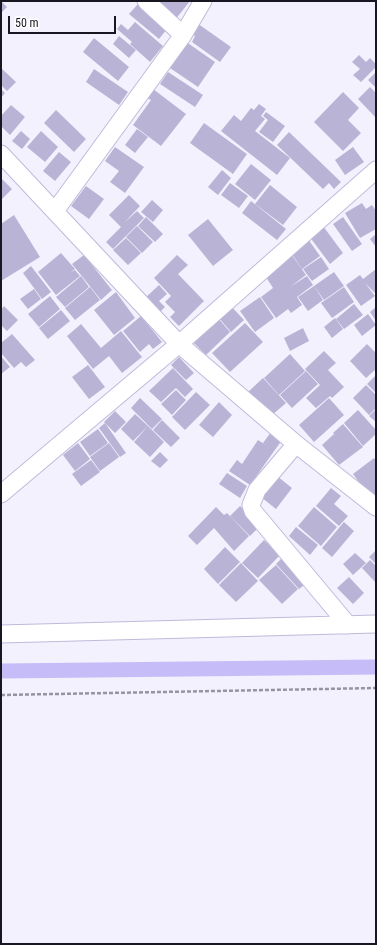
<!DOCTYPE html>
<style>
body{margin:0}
#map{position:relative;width:377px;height:945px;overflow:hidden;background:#f3f1fe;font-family:"Roboto Condensed",sans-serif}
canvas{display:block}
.frame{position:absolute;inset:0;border:2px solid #181621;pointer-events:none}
.scale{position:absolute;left:8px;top:16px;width:108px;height:18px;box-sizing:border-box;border:2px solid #181621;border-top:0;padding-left:5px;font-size:12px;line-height:14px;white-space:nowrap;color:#181621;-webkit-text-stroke:3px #fff;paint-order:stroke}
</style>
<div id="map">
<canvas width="377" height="945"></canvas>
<div class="frame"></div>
<div class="scale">50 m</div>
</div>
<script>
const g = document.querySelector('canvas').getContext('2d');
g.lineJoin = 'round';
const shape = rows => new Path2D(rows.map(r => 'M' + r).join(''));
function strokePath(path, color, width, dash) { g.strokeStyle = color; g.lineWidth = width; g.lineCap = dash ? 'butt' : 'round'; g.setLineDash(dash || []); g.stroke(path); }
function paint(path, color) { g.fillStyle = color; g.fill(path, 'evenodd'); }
strokePath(shape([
 [1,671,376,667]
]), '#c6bcf8', 15);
paint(shape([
 [1,1,7,7,1,13],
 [152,1,190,1,175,20],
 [138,4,167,29,159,39,129,14],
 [194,21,231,47,220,62,192,42,195,36,187,31],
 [135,22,163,46,150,62,130,44,132,42,117,29,121,24,128,30],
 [119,36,136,50,129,58,113,44],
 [94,38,129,67,118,81,83,52],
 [182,39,215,62,198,87,164,64],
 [359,55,366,62,370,58,376,64,376,67,361,82,353,75,360,69,352,62],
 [1,68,16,82,7,91,1,85],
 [94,69,128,92,119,105,86,82],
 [168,72,203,95,195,107,160,84],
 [376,72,376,88,368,80],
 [370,87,376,93,376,118,358,99],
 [1,89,5,93,1,98],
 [153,89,186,114,161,146,133,125,151,100,147,98],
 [343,92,359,108,348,120,361,133,343,151,314,122],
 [259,104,266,109,261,116,265,119,255,131,290,158,277,175,221,131,234,115,241,121,251,108,254,110],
 [11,105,25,117,10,135,1,126,1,116],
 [56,110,86,139,74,152,44,123],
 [266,112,285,126,273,142,259,132,268,120,263,116],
 [204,123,247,154,233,174,190,143],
 [137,129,148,137,135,153,125,145],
 [21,131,30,139,22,149,12,141],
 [41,131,58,147,45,162,27,147],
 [289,132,341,182,334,189,329,183,323,189,277,145],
 [115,147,144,167,125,193,110,182,119,171,105,161],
 [353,147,364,162,345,175,335,160],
 [59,152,71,162,55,181,43,171],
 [251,164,271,180,255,200,235,184],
 [222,170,231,178,218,195,208,187],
 [1,178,12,189,1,200],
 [230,183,248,196,239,208,221,195],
 [270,185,297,207,283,225,255,204],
 [86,186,104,199,89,219,71,206],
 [129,195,140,206,124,223,137,211,144,218,113,249,106,242,121,227,109,215],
 [152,200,163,210,153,222,141,212],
 [251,201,286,229,277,240,242,213],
 [362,203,366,209,372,205,376,211,376,229,360,238,345,213],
 [14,215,40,257,1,281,1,224],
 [146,217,163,234,155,242,138,226],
 [343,217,362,244,352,251,333,224],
 [208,219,233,250,213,266,188,235],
 [137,226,153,242,142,253,126,237],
 [323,226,343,253,330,264,309,236],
 [376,234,376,247,370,239],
 [126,238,141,253,128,265,113,250],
 [308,239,320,256,302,269,290,251],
 [61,253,75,269,71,272,75,270,80,276,56,295,38,272],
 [84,255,112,290,101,300,72,264],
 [177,255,188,265,178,274,204,301,179,326,170,317,175,312,165,302,171,296,154,278],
 [292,255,306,275,290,287,307,276,313,285,297,297,302,305,291,313,288,309,276,318,261,297,273,288,266,277],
 [321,257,329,269,312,281,303,269],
 [31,266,51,292,42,299,23,273],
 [376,269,376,294,365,283,375,296,361,306,346,285,360,275,363,279],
 [334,272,344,286,324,300,314,286],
 [81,276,89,287,65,307,56,297],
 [159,285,167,294,159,301,165,307,157,315,143,300],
 [314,286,323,300,308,311,298,297],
 [90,287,100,300,75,320,65,308],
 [344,287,354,302,332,318,321,303],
 [34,289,41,299,28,309,20,299],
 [116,292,135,318,114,335,94,310],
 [50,296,60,309,39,327,28,314],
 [260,297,274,318,255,332,240,311],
 [354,304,363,315,344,329,336,319],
 [230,305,244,320,231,332,218,317],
 [4,306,18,320,7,331,1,325,1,310],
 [376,307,376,321,370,312],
 [61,310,70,321,48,339,39,328],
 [368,314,376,325,362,336,354,325],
 [141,316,162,342,153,349,149,344,140,352,123,331],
 [218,318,230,332,206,355,193,342],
 [335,318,343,329,332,338,324,327],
 [245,323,263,342,230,372,212,353],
 [81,324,101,348,121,331,142,357,122,373,109,356,93,369,67,336],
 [303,328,309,341,290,351,284,338],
 [12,334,35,360,26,367,21,362,14,368,1,353,1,343],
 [367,344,376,353,376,369,366,378,350,361],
 [324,351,336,363,328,370,344,387,332,398,330,396,316,408,306,398,320,385,305,369],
 [290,354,305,371,279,395,264,378],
 [1,356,10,367,1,374],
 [179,357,194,373,186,380,171,365],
 [88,365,105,387,89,399,72,377],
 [173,368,193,389,185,397,176,388,161,402,149,391],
 [306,371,318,384,292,408,280,395],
 [376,375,376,393,367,384],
 [263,378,286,403,271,416,248,392],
 [366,385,376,395,376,408,369,415,353,398],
 [176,390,186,400,172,415,161,404],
 [196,392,210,405,185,430,172,417],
 [140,398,162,419,152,429,131,408],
 [329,398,344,415,314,442,299,425],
 [219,402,232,415,213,437,199,425],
 [376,409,376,422,369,416],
 [358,410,376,430,376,434,363,446,344,423],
 [115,411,126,422,115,433,104,422],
 [135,414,148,426,133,441,121,429],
 [162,420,180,438,171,447,153,430],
 [105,423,126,453,120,457,99,428],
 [343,424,363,447,339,465,322,445,334,434,344,445,333,433],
 [148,426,164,442,150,457,134,442],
 [98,429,108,443,90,456,80,442],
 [271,432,282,440,250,485,229,471,237,460,242,464,258,440,269,447,263,443],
 [78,443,90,459,75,471,63,455],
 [109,443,119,457,100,471,90,457],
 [160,452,168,460,160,468,151,461],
 [374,458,376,461,376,493,370,497,353,474],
 [91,460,100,472,81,486,72,474],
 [227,473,247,486,240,498,219,484],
 [277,476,292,488,276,509,261,497],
 [331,488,341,496,334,504,348,516,339,526,316,506],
 [240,506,260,526,250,536,230,516],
 [216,507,224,515,227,513,249,536,234,551,214,528,197,545,188,536],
 [314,507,337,527,321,546,298,526],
 [344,522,354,531,332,557,322,548],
 [296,527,318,545,310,555,289,536],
 [264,540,280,555,258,578,242,563],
 [225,547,240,562,218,584,204,569],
 [376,550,376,564,369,557],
 [355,553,366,563,353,575,343,564],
 [284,556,308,582,299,589,276,564],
 [370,560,376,566,376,583,362,568],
 [241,563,258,581,236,602,219,585],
 [276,565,298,589,282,604,259,580],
 [349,577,364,593,353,604,337,588]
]), '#b9b4d5');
const minor = shape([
 [146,1,183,35],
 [1,154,179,344,296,444,376,507],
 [55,211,183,35,203,1],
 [296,444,257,490,251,505,253,511,348,625],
 [1,494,179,344,376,170],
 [1,634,376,624]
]);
strokePath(minor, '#bfbada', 19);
strokePath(shape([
 [1,695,376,688]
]), '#9694a0', 2.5, [4, 2]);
strokePath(minor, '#fff', 17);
</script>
